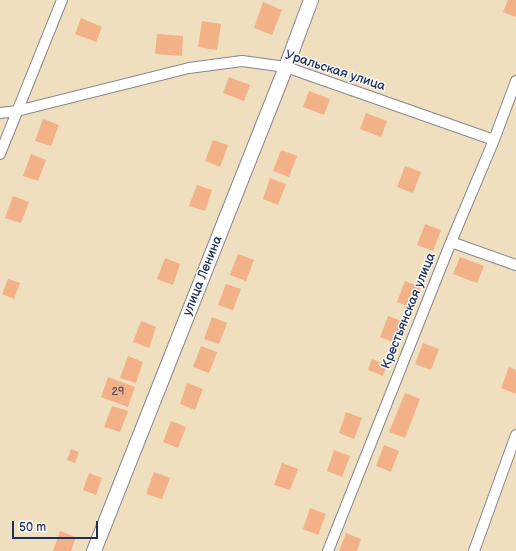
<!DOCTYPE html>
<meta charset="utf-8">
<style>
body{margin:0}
#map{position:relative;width:516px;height:551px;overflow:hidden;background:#f0dfbf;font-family:"Balsamiq Sans",sans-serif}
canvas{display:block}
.scale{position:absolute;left:12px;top:521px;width:86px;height:18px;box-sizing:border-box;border:2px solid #1b2f5e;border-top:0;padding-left:5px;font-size:12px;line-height:14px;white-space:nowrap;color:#1b2f5e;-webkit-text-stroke:3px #fdfcf7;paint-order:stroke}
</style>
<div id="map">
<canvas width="516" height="551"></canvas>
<div class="scale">50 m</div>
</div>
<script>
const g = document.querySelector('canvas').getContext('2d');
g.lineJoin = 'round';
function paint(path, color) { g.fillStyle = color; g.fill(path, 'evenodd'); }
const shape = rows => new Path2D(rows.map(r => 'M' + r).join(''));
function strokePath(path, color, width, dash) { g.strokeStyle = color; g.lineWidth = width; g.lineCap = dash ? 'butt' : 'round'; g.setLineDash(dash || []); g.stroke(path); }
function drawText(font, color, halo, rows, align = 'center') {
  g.font = font + ' "Balsamiq Sans",sans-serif'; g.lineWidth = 3; g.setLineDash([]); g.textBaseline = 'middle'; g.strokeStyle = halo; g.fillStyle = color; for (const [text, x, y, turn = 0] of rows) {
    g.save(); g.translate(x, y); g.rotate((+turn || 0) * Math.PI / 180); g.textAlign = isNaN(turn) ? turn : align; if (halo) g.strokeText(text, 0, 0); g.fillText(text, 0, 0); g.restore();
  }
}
paint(shape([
 [508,0,516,0,516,17,503,12],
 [263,2,282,10,272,35,254,28],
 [81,18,102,27,96,42,75,34],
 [202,21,221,24,217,50,198,47],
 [157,34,183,36,182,56,155,54],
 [229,77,250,85,244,101,223,93],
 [309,91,330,99,324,115,303,107],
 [366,113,387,121,381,137,360,129],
 [43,119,59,125,51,146,35,141],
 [213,140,228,145,220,167,205,161],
 [281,150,297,156,289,177,273,171],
 [31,154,46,160,38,181,23,176],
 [405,166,421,172,413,193,397,187],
 [270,178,286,184,278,205,263,199],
 [197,185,212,190,205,211,189,206],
 [13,196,29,202,21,223,5,218],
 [425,224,441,230,433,251,417,245],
 [238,254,254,260,246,281,230,275],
 [460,257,484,266,477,283,453,274],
 [165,258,180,264,173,285,157,279],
 [8,279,20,283,14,299,2,294],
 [405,281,421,287,413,308,397,302],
 [226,284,241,289,233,310,218,305],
 [388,316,404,322,396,343,380,337],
 [212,317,227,323,219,344,204,339],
 [141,321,156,327,149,348,133,342],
 [423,343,439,349,431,370,415,364],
 [201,346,217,352,209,373,193,367],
 [128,356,143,362,136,383,120,378],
 [372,359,387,365,383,376,368,370],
 [509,367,516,370,516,394,501,388],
 [108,377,135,387,128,407,101,397],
 [187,383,203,389,195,410,180,404],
 [405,393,420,399,405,438,389,432],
 [112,406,128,411,120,432,104,427],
 [346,412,362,418,354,439,339,433],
 [171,421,186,427,178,448,163,442],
 [384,445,399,451,391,472,376,466],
 [71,449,79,452,75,463,67,460],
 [334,450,350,456,342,477,327,471],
 [282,463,298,469,290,490,274,485],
 [154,472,170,478,162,499,146,494],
 [89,473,102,478,96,495,83,490],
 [310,508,326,514,318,535,303,529],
 [60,531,76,537,71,551,53,551],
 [346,533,361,539,357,551,339,551]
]), '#f2b187');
const street = shape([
 [0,113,17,111,189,68,242,61,286,67,494,140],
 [0,154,62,0],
 [451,242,516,265],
 [328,551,451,242,494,140,516,81],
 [474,551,516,435]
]);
const secondary = shape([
 [94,551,286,67,311,0]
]);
strokePath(street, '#86878e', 12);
strokePath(secondary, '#86878e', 16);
strokePath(street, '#fff', 10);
strokePath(secondary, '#fff', 14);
drawText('11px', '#515068', null, [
 ["29",118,392]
]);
drawText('13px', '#1b2f5e', '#fdfcf7', [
 ["Уральская улица",335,71,18],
 ["улица Ленина",203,276,-68],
 ["Крестьянская улица",409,311,-68]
]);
</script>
